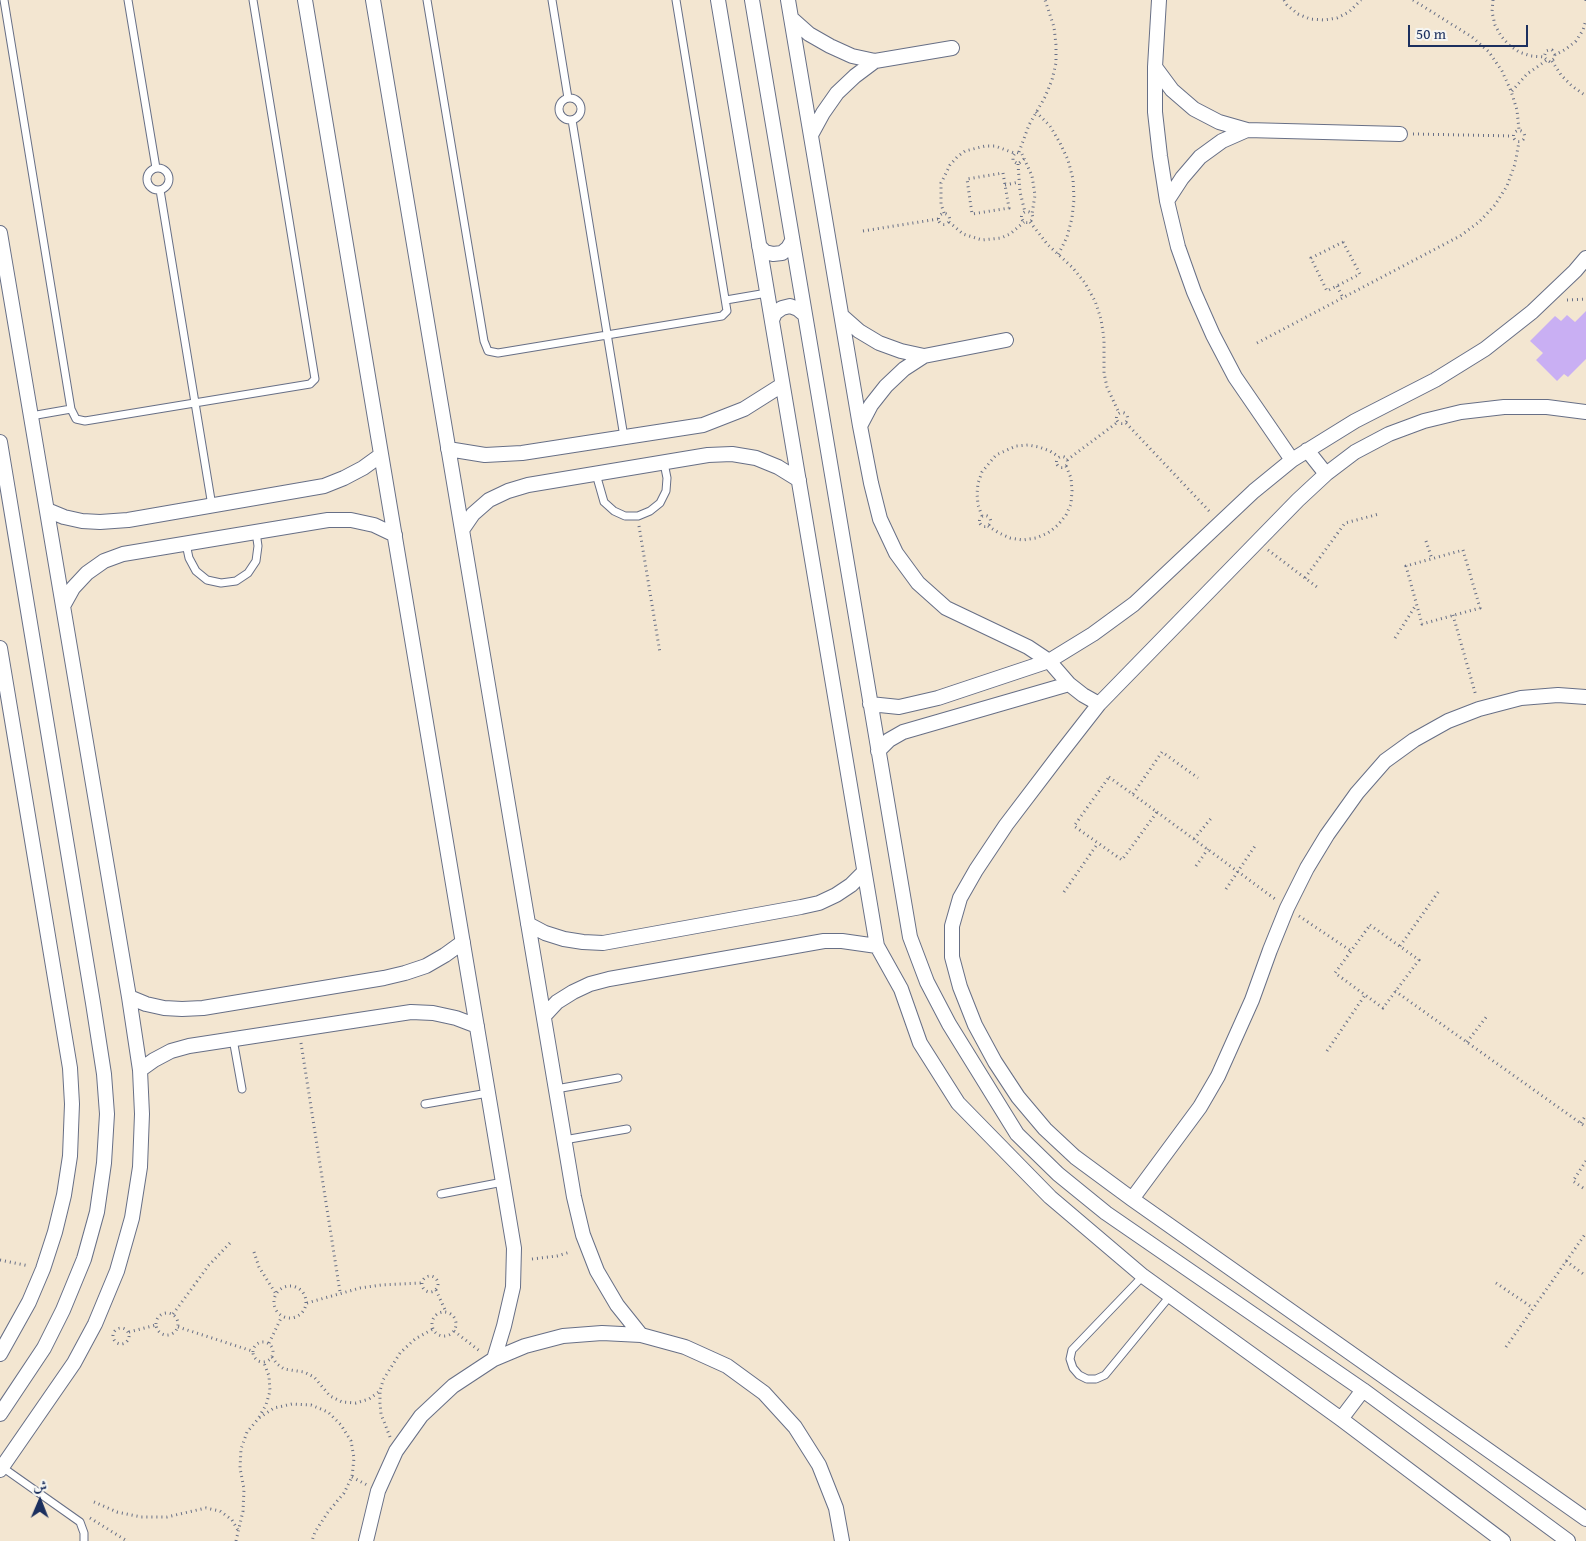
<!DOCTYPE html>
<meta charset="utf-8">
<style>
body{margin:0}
#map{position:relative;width:1586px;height:1541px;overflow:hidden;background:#f3e6d1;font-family:"Gentium Book Plus",Amiri,serif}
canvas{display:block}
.north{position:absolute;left:15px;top:1476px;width:50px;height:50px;-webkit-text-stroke:4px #f6f6f2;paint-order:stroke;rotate:1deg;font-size:14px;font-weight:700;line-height:20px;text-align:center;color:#1b2f5e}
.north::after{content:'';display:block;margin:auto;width:18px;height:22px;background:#1b2f5e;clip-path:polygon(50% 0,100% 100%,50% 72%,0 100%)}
.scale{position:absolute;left:1408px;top:25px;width:120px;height:22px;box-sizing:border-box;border:2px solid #1b2f5e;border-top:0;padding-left:6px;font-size:15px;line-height:18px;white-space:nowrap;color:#1b2f5e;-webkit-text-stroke:4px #f6f6f2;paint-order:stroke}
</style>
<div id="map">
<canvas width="1586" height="1541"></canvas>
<div class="north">ش</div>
<div class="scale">50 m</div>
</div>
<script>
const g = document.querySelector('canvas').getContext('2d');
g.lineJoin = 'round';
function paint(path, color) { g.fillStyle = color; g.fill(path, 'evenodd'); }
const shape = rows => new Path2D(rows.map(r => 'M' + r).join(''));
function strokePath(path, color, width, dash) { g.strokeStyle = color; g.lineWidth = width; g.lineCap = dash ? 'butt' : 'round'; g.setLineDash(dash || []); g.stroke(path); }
paint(shape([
 [1586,311,1586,359,1568,377,1564,374,1557,381,1536,360,1543,353,1530,341,1555,316,1561,321,1567,315,1575,322]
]), '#c9aff3');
const lane = shape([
 [4,0,71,409,76,419,85,421,310,384,315,379,253,0],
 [128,0,156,168],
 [427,0,484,341,488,351,498,353,722,316,727,311,676,0],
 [552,0,568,98],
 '559 109a11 11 0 1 1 22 0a11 11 0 1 1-22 0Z',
 [572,120,624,437],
 '147 179a11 11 0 1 1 22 0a11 11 0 1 1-22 0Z',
 [160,190,212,506],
 [726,300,767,293],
 [31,416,71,409],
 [596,474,604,502,614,511,625,516,638,516,650,511,660,503,666,491,667,478,664,463],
 [186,544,189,558,196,571,207,580,221,583,236,581,248,573,256,561,258,546,256,532],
 [233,1039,242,1089],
 [556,1089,618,1078],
 [425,1104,488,1093],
 [564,1140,627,1129],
 [441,1194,503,1182],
 [1143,1276,1072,1350,1070,1359,1073,1368,1079,1375,1087,1379,1096,1379,1105,1375,1170,1296],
 [2,1467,80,1522,84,1533,84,1541]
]);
const street = shape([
 [305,0,514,1248,513,1287,504,1326,494,1359],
 [373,0,574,1197,583,1235,597,1271,617,1305,641,1335],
 [718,0,877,946,901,989,920,1043,958,1103,1050,1197,1143,1276,1341,1419,1503,1541],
 [752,0,910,937,927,982,949,1024,1017,1134,1058,1174,1106,1213,1363,1390,1568,1541],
 [788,0,860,426,871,483,880,519,896,553,918,583,946,608,1028,647,1049,661,1069,684,1083,695,1099,704],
 [1159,0,1155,67,1155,112,1160,156,1167,201,1178,247,1194,292,1213,335,1235,377,1292,460],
 [791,18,809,34,830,46,852,56,875,61,952,48],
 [1155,67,1172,90,1194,109,1219,122,1247,130,1400,134],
 [811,135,823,113,837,93,855,76,875,61],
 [1167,201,1182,178,1200,157,1222,141,1247,130],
 [0,233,129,997,140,1070,142,1114,140,1167,132,1218,117,1271,95,1324,74,1363,0,1470],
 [759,246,765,252,773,254,782,253,788,248,792,241],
 [842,316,859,331,879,343,901,351,924,356,1006,340],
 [772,320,775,313,782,308,790,306,798,309,804,314],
 [1586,412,1547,407,1504,407,1461,412,1424,421,1389,434,1355,452,1326,474,1298,500,1099,704,1060,754,1006,825,976,870,960,898,952,926,952,957,960,987,975,1025,995,1062,1018,1097,1045,1129,1075,1157,1132,1199,1586,1519],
 [860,426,871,405,886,386,904,369,924,356],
 [0,442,93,1003,104,1074,107,1114,104,1163,97,1212,84,1259,63,1310,44,1348,0,1414],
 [448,449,485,455,522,453,703,425,744,409,782,385],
 [1307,450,1326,474],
 [47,510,64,517,82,521,100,522,128,520,324,486,344,478,363,468,381,455],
 [462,530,473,514,489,500,508,491,528,485,708,455,732,454,756,458,778,467,799,480],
 [63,606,73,588,87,573,104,561,123,554,328,520,351,520,374,525,395,535],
 [0,648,70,1068,72,1104,70,1156,64,1195,55,1232,43,1269,29,1302,0,1354],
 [870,704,899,707,938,698,1049,661,1093,634,1134,604,1254,491,1292,460,1355,421,1435,380,1485,349,1532,312,1575,271,1586,258],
 [878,751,889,740,903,732,1069,684],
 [528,924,545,933,564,939,583,942,603,943,801,907,819,903,836,895,851,885,864,872],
 [129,997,146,1004,164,1008,182,1009,203,1008,384,978,405,973,426,966,445,955,463,942],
 [544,1016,557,1002,573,992,590,984,609,979,824,941,842,941,877,946],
 [140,1070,154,1060,171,1051,189,1046,411,1012,433,1013,456,1018,477,1026],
 [1132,1199,1200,1107,1218,1076,1252,1000,1270,950,1287,908,1307,868,1327,835,1357,793,1385,761,1414,740,1448,721,1479,709,1521,698,1558,695,1586,697],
 [1341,1419,1363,1390],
 [366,1541,378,1491,396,1451,421,1416,453,1386,494,1359,525,1346,563,1336,602,1333,641,1335,685,1347,727,1366,764,1393,795,1427,819,1465,836,1508,842,1541]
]);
strokePath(lane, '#676f86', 9);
strokePath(street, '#676f86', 16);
strokePath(shape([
 [1284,0,1287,5,1298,14,1310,19,1324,20,1337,18,1349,12,1361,0],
 [1413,0,1472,37,1489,52,1502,71,1511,91,1517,110,1519,130],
 [1493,0,1492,12,1495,25,1501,36,1509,45,1519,52,1531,56,1544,57],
 [1586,0,1586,1],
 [1555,55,1552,50,1549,50,1546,51,1544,57,1547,60,1550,62,1555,58,1555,55,1566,49,1576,41,1583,30,1586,20],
 [1552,61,1561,75,1572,86,1586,96],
 [1512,91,1527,74,1547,60],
 [1036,112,1050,126,1060,143,1068,160,1073,179,1074,199,1072,218,1067,237,1058,255],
 '1513.5 136a5.5 5.5 0 1 1 11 0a5.5 5.5 0 1 1-11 0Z',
 [1413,134,1513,136],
 [1019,152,1029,125,1045,97,1052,80,1056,63,1056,45,1054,27,1045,0],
 [1024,159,1018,164,1013,161,1013,156,1016,152,1022,154,1032,176,1035,195,1032,214],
 [1018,164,1020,192,1025,212],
 [1003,173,1009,208,972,214,967,179,1003,173],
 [1005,185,1019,182],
 '1021.5 217a5.5 5.5 0 1 1 11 0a5.5 5.5 0 1 1-11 0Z',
 [944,213,941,204,941,183,950,165,957,157,965,151,985,146,995,146,1014,153],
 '938.5 219a5.5 5.5 0 1 1 11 0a5.5 5.5 0 1 1-11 0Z',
 [949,222,963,234,982,240,1001,238,1010,234,1024,222],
 [1030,222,1048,245,1073,268,1085,283,1095,301,1101,319,1104,339,1104,373,1107,387,1119,413],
 [863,231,938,219],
 [1343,242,1360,274,1327,291,1311,258,1343,242],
 [1337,286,1343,298],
 [1567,300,1586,299],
 [1257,343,1460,236,1479,222,1495,205,1507,186,1515,164,1519,142],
 '1116.5 418a5.5 5.5 0 1 1 11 0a5.5 5.5 0 1 1-11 0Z',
 [1126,423,1211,513],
 '1056.5 462a5.5 5.5 0 1 1 11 0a5.5 5.5 0 1 1-11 0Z',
 [1067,460,1118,422],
 '979.5 521a5.5 5.5 0 1 1 11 0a5.5 5.5 0 1 1-11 0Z',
 [982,516,978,505,977,494,978,483,982,472,996,455,1016,446,1028,445,1039,447,1050,451,1059,457],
 [639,526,660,653],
 [988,526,999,533,1010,538,1023,540,1036,538,1048,533,1058,525,1066,515,1071,504,1072,491,1071,478,1066,466],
 [1426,541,1432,559],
 [1268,550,1317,587],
 [1463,550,1480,608,1422,624,1406,566,1463,550],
 [1305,578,1345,523,1379,514],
 [1453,615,1476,696],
 [1395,638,1416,605],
 [1109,777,1157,812,1122,860,1074,826,1109,777],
 [1133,794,1162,752,1198,778],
 [1157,812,1275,899],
 [1194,839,1213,816],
 [1196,866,1208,849],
 [1226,889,1255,846],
 [1064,892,1098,843],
 [1299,916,1351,951],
 [1370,925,1419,960,1383,1008,1335,973,1370,925],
 [1400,946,1439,891],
 [1395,991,1586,1127],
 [1467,1042,1487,1016],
 [301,1043,340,1292],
 [1327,1051,1365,995],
 [1581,1123,1586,1115],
 [1586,1161,1573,1181,1586,1190],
 [254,1252,259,1267,276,1294],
 [532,1259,557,1256,570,1252],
 [0,1260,29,1266],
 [1566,1261,1586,1276],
 '422 1284a8 8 0 1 1 16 0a8 8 0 1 1-16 0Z',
 [1496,1283,1533,1308],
 '274 1302a16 16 0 1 1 32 0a16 16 0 1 1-32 0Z',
 [436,1290,446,1312],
 [307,1303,360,1288,381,1285,422,1283],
 '432 1324a12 12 0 1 1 24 0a12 12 0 1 1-24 0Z',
 '156 1324a11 11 0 1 1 22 0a11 11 0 1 1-22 0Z',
 [173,1314,209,1265,230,1243],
 [178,1327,252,1351],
 '113 1336a8 8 0 1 1 16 0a8 8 0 1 1-16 0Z',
 [454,1331,481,1352],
 [129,1332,156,1325],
 '253 1352a10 10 0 1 1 20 0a10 10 0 1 1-20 0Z',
 [269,1343,282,1316],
 [1506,1347,1586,1233],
 [272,1357,277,1364,284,1369,304,1372,314,1377,330,1396,342,1402,356,1403,369,1399,380,1391],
 [259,1417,266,1405,270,1391,269,1376,264,1363],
 [390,1437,381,1414,380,1403,380,1391,383,1380,400,1353,415,1339,433,1329],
 [352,1477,367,1485],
 [94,1502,117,1512,141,1517,167,1517,206,1508,220,1511,232,1520,239,1532],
 [90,1518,127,1541],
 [236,1541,243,1511,244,1489,240,1468,241,1449,247,1432,259,1418,274,1408,292,1404,311,1405,328,1412,341,1425,351,1441,354,1458,352,1477,344,1493,328,1512,315,1532,312,1541]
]), '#676f86', 3, [1, 4]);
strokePath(lane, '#fff', 7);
strokePath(street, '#fff', 14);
</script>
